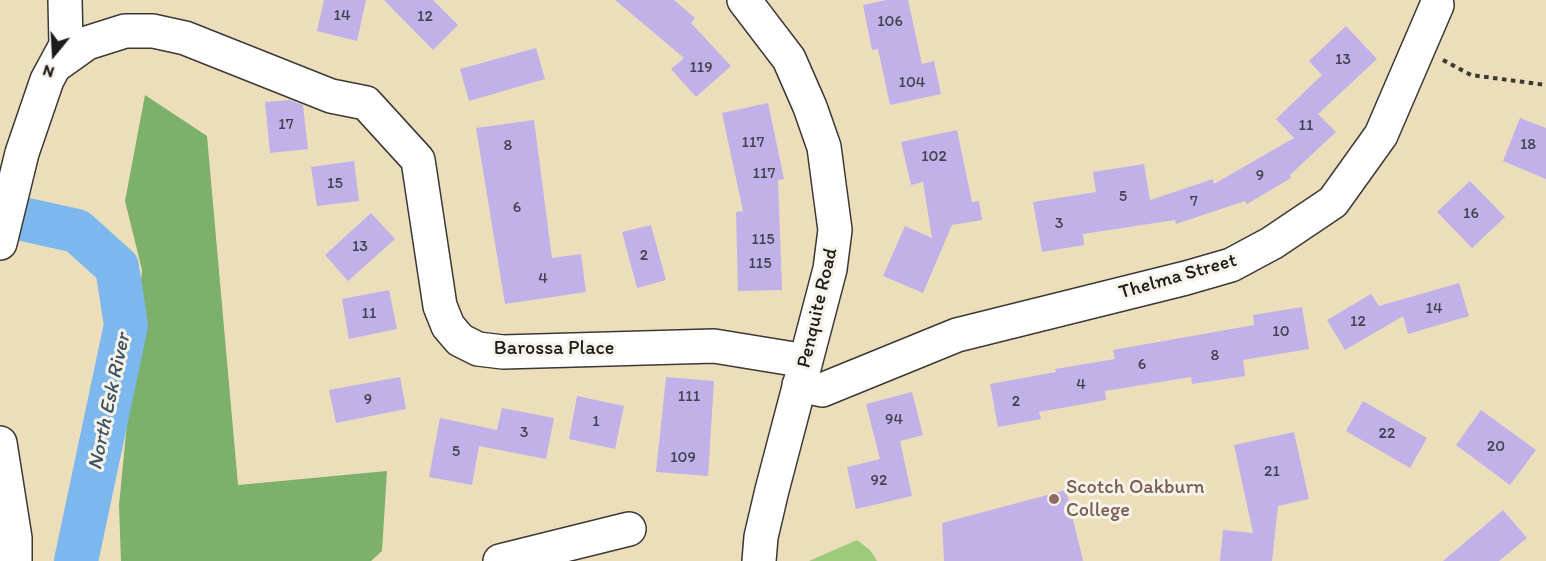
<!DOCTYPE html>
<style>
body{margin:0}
#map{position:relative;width:1546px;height:561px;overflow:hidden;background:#ecdebb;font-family:Itim,sans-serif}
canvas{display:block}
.north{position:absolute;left:24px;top:24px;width:60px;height:60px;-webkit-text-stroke:4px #f7f3e8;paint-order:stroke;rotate:198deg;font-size:16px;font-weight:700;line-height:24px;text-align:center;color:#1c1c1c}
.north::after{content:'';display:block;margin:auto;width:21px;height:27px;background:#1c1c1c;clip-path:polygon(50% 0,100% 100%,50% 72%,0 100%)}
</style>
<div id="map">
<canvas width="1546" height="561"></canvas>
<div class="north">N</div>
</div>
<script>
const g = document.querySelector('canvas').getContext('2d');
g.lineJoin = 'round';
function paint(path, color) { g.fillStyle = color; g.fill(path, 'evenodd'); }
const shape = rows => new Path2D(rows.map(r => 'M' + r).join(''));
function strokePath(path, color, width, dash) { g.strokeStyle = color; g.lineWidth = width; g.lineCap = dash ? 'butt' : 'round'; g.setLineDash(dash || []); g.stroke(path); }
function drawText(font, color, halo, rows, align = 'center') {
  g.font = font + ' Itim,sans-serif'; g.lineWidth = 6; g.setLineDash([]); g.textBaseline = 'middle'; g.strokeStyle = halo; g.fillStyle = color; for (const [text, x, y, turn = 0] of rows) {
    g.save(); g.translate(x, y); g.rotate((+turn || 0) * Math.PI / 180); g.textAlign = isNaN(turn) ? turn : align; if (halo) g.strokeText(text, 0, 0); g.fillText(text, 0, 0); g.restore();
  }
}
paint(shape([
 [857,540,870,550,877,561,809,561]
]), '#9ccc7b');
paint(shape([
 [145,95,207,136,238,485,387,471,382,551,371,561,121,561,119,505,142,270,125,201]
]), '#7db06b');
strokePath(shape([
 [0,214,77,231,117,267,126,325,76,561]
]), '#7cb8ee', 44);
paint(shape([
 [324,0,366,0,357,41,317,31],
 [384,0,433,0,458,25,433,50],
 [615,0,674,0,695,18,691,23,731,66,696,97,671,69,684,58],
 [886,0,908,0,922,64,934,61,941,94,890,105,878,49,872,50,863,5],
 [1346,26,1377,59,1318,114,1336,132,1290,175,1291,178,1247,204,1245,201,1176,224,1175,220,1083,234,1084,245,1042,252,1033,202,1096,192,1093,172,1144,164,1150,200,1213,179,1214,184,1294,138,1276,119,1322,75,1309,61],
 [536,48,545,79,469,101,460,69],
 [290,100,303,105,308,149,270,153,265,102],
 [768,103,784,179,778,180,782,290,738,291,736,212,743,211,722,113],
 [1520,118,1546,128,1546,179,1503,161],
 [534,120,552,258,581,254,586,292,505,304,476,128],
 [957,130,972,202,979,201,982,220,952,225,923,293,883,276,905,226,932,238,923,182,911,185,901,142],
 [354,161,359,201,317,206,311,167],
 [1470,181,1505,217,1472,248,1437,212],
 [371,213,395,239,348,281,325,255],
 [651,225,666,280,637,288,622,232],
 [1459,283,1469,316,1408,334,1403,316,1345,350,1327,320,1371,294,1379,306],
 [389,290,397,329,349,339,342,299],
 [1302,307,1309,349,1243,360,1245,376,1192,384,1191,377,1105,391,1106,400,1039,412,1041,419,998,427,990,384,1056,372,1055,369,1115,359,1113,350,1254,325,1253,315],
 [400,377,406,409,336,423,329,390],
 [666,377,714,381,708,476,656,472],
 [912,392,923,435,900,441,912,496,856,509,847,467,880,459,866,404],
 [577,396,624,406,615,449,569,439],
 [1363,401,1427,438,1410,468,1346,431],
 [502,408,554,418,546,459,479,446,472,485,429,477,440,418,497,430],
 [1481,410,1536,450,1510,485,1456,445],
 [1294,432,1309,499,1278,506,1272,561,1220,561,1223,530,1253,533,1234,445],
 [1066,490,1083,561,944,561,942,523],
 [1503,510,1527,538,1499,561,1443,561]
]), '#c0b1e9');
const minor = shape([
 [744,0,789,59,810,107,824,147,835,230,830,269,772,490,761,537,759,561],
 [59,63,87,43,125,31,153,31,185,38,331,96,366,103,418,160,440,306,448,326,460,340,478,349,503,352,714,346,806,361],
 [0,243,22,153,47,80,66,45,65,0],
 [799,385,822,390,957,335,1186,278,1231,265,1272,243,1333,202,1381,135,1437,5],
 [0,443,15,538,15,561],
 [500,561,629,529]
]);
strokePath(minor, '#3b3934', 36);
strokePath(shape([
 [1443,60,1471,75,1546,85]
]), '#3b3934', 4, [4.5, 4.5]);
strokePath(minor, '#fff', 33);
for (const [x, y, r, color] of [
 [1054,499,6,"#8d6e63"]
]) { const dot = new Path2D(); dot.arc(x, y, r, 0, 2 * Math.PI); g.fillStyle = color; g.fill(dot); strokePath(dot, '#f7f3e8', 2); }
drawText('16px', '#45414f', null, [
 ["14",342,16],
 ["12",425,17],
 ["106",890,22],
 ["13",1343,60],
 ["119",701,68],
 ["104",912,83],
 ["17",286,125],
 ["11",1306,126],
 ["117",753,143],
 ["18",1528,145],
 ["8",508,146],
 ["102",934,157],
 ["117",764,174],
 ["9",1260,176],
 ["15",335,184],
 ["5",1123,197],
 ["7",1194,202],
 ["6",517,208],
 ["16",1471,214],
 ["3",1059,224],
 ["115",763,240],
 ["13",360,247],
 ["2",644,256],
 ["115",760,264],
 ["4",543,279],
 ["14",1434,309],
 ["11",369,314],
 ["12",1358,322],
 ["10",1281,332],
 ["8",1215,356],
 ["6",1142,365],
 ["4",1081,385],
 ["111",689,397],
 ["9",368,400],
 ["2",1016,402],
 ["94",894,420],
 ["1",596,422],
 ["3",524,433],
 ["22",1387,434],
 ["20",1496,447],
 ["5",456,452],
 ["109",683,458],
 ["21",1272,472],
 ["92",879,481]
]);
drawText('20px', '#1c1c1c', '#f7f3e8', [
 ["Thelma Street",1178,277,-16],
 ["Penquite Road",818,308,-77],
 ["Barossa Place",554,349]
]);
drawText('20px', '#785e54', '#f7f3e8', [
 ["Scotch Oakburn",1066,488],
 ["College",1066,511]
], 'left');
drawText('italic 21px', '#3e5366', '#f7f3e8', [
 ["North Esk River",110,402,-78]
]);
</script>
